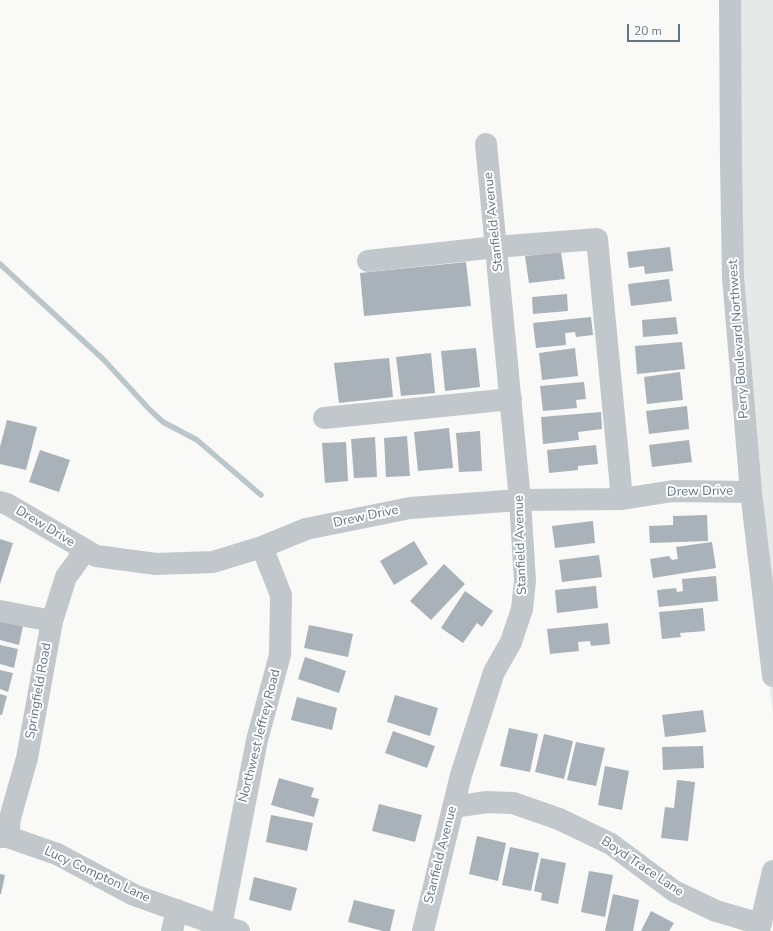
<!DOCTYPE html>
<style>
body{margin:0}
#map{position:relative;width:773px;height:931px;overflow:hidden;background:#f9f9f7;font-family:"Nunito Sans",sans-serif}
canvas{display:block}
.scale{position:absolute;left:627px;top:24px;width:53px;height:18px;box-sizing:border-box;border:2px solid #647582;border-top:0;padding-left:5px;font-size:12px;line-height:14px;white-space:nowrap;color:#647582;-webkit-text-stroke:3px #fff;paint-order:stroke}
</style>
<div id="map">
<canvas width="773" height="931"></canvas>
<div class="scale">20 m</div>
</div>
<script>
const g = document.querySelector('canvas').getContext('2d');
g.lineJoin = 'round';
function paint(path, color) { g.fillStyle = color; g.fill(path, 'evenodd'); }
const shape = rows => new Path2D(rows.map(r => 'M' + r).join(''));
function strokePath(path, color, width, dash) { g.strokeStyle = color; g.lineWidth = width; g.lineCap = dash ? 'butt' : 'round'; g.setLineDash(dash || []); g.stroke(path); }
function drawText(font, color, halo, rows, align = 'center') {
  g.font = font + ' "Nunito Sans",sans-serif'; g.lineWidth = 4; g.setLineDash([]); g.textBaseline = 'middle'; g.strokeStyle = halo; g.fillStyle = color; for (const [text, x, y, turn = 0] of rows) {
    g.save(); g.translate(x, y); g.rotate((+turn || 0) * Math.PI / 180); g.textAlign = isNaN(turn) ? turn : align; if (halo) g.strokeText(text, 0, 0); g.fillText(text, 0, 0); g.restore();
  }
}
paint(shape([
 [724,0,773,0,773,714,760,602]
]), '#e7e8e8');
strokePath(shape([
 [0,264,104,360,150,410,163,422,197,440,261,495]
]), '#bac6ca', 5.5);
paint(shape([
 [670,247,673,271,645,274,644,266,629,268,627,252],
 [561,252,565,279,529,283,525,256],
 [466,262,471,306,364,316,360,273],
 [669,279,672,301,631,306,628,284],
 [567,294,568,311,533,314,532,297],
 [591,317,593,335,576,337,575,332,565,333,566,345,536,348,533,323],
 [676,317,678,334,643,337,642,320],
 [682,342,685,369,637,374,635,346],
 [476,348,480,387,445,391,441,351],
 [575,348,578,376,542,380,539,353],
 [431,353,435,393,401,396,396,357],
 [389,358,393,397,339,403,334,363],
 [680,372,683,400,647,404,644,377],
 [584,382,586,399,576,400,577,408,543,411,540,386],
 [687,406,689,429,649,434,646,411],
 [601,412,602,429,578,432,579,440,543,444,541,417],
 [7,420,37,427,26,470,0,464,0,447],
 [449,428,453,468,418,471,414,432],
 [480,431,482,471,459,472,456,433],
 [407,436,410,476,386,477,384,438],
 [375,437,377,477,354,478,351,439],
 [689,440,692,462,652,467,649,445],
 [346,442,348,481,325,483,322,443],
 [596,445,598,464,578,466,578,470,549,473,547,450],
 [40,450,70,460,59,492,29,482],
 [707,515,708,541,650,543,649,526,673,525,673,516],
 [593,521,595,543,555,548,552,526],
 [0,539,13,543,0,584],
 [414,541,428,564,394,585,380,561],
 [712,542,716,568,653,578,650,559,669,556,672,560,678,559,676,547],
 [599,555,602,577,562,582,559,560],
 [444,564,465,584,431,620,410,601],
 [716,576,718,601,659,607,657,590,676,588,677,592,683,591,682,579],
 [596,586,598,608,557,613,555,590],
 [465,591,493,611,482,627,477,623,463,643,441,628],
 [703,608,705,631,680,633,681,637,662,639,659,612],
 [0,620,23,626,19,645,0,640],
 [608,623,610,644,591,646,590,641,578,642,579,651,550,654,547,629],
 [309,625,353,634,348,657,304,648],
 [0,645,18,649,14,668,0,664],
 [305,657,346,671,339,693,298,679],
 [0,670,13,673,8,692,0,689],
 [0,694,7,696,2,715,0,715],
 [395,695,438,708,430,736,387,722],
 [297,697,337,708,332,730,291,720],
 [703,710,706,732,665,737,662,715],
 [509,728,538,734,530,772,500,766],
 [393,731,435,746,427,768,385,753],
 [544,734,573,741,564,779,535,772],
 [576,742,605,748,596,786,567,780],
 [703,746,704,768,663,770,662,747],
 [605,766,629,771,622,810,598,805],
 [279,778,314,788,311,797,319,799,314,817,271,805],
 [677,780,695,782,688,841,661,838,665,807,674,808],
 [379,804,422,815,415,842,372,831],
 [271,815,313,823,307,851,266,842],
 [477,836,506,843,498,881,469,874],
 [510,847,539,853,531,891,502,885],
 [541,858,566,863,558,904,541,900,542,893,534,891],
 [589,871,613,875,605,917,581,912],
 [0,874,5,875,1,894,0,894],
 [254,877,297,888,291,911,249,900],
 [613,894,639,900,633,931,605,931],
 [354,900,395,910,390,931,383,931,348,922],
 [651,911,674,923,669,931,641,931]
]), '#a9b2b8');
strokePath(shape([
 [730,0,731,162,733,277,751,492,773,676],
 [368,261,496,247,597,239,622,499],
 [324,418,511,399],
 [0,502,7,504,96,556,156,564,213,562,262,547,306,529,410,508,520,500,622,499,673,491,751,492],
 [0,611,52,621],
 [453,807,487,802,513,803,559,819,611,844,674,891,716,911,761,924],
 [0,837,8,837,57,854,134,895,221,926,239,931],
 [8,837,10,818,27,758,52,621,66,577,85,551],
 [221,926,257,740,280,655,281,595,262,547],
 [172,931,177,910],
 [423,931,461,775,494,672,511,642,522,609,525,581,520,500,486,144],
 [759,931,773,871]
]), '#c2c7cb', 22);
drawText('13px', '#647582', '#fff', [
 ["Stanfield Avenue",494,222,-96],
 ["Perry Boulevard Northwest",739,339,-94],
 ["Drew Drive",700,492,-1],
 ["Drew Drive",366,517,-12],
 ["Drew Drive",45,527,31],
 ["Stanfield Avenue",521,545,-92],
 ["Springfield Road",39,691,-80],
 ["Northwest Jeffrey Road",260,736,-76],
 ["Stanfield Avenue",441,855,-76],
 ["Boyd Trace Lane",642,867,34],
 ["Lucy Compton Lane",97,875,25]
]);
</script>
